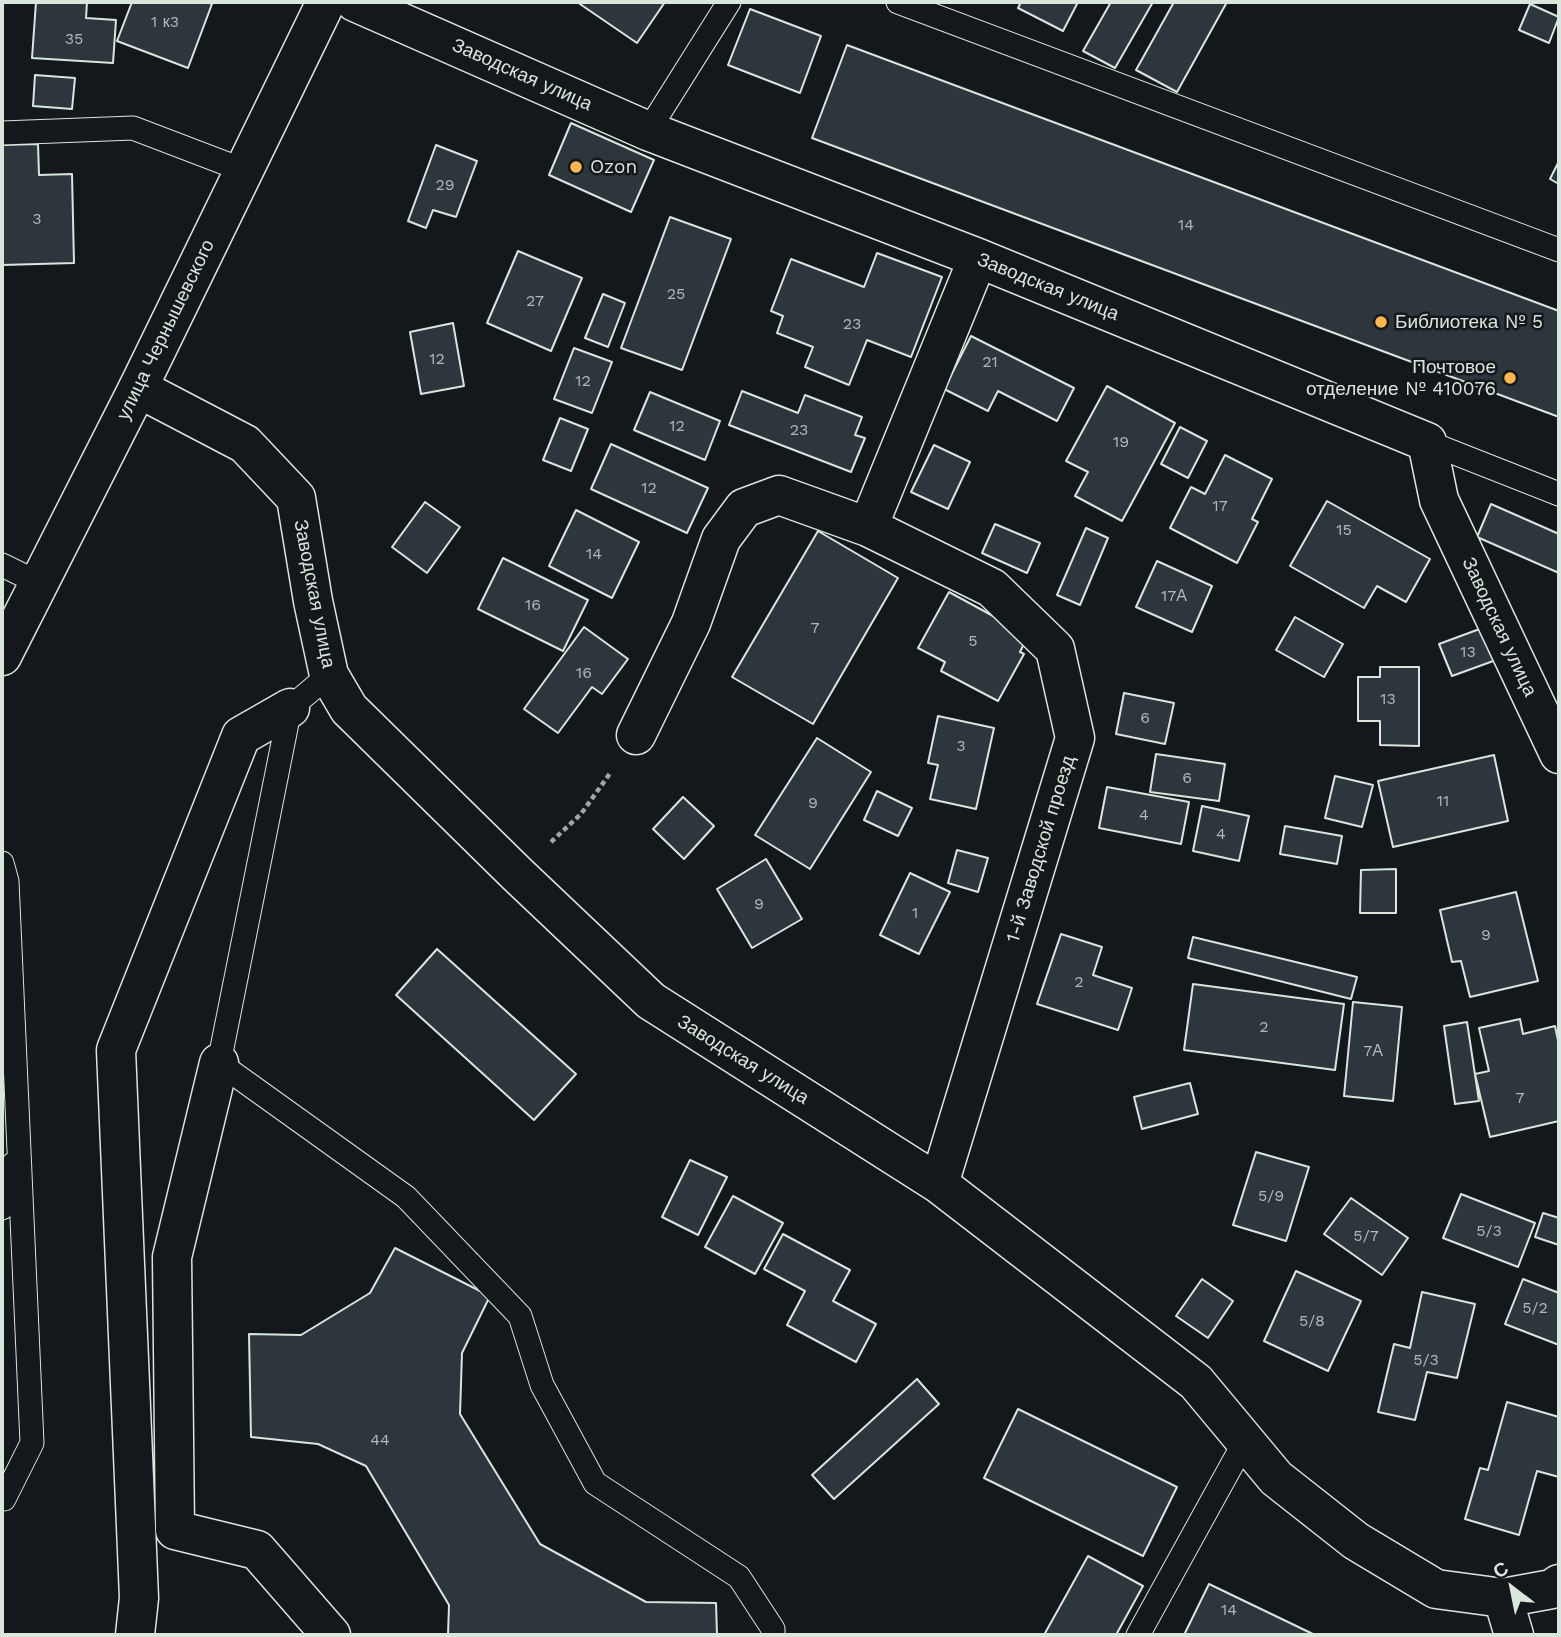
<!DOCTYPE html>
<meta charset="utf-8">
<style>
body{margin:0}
#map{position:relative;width:1561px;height:1637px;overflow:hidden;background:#14181c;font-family:"Work Sans",sans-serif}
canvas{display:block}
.frame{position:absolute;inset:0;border:4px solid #d8e6dc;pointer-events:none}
.north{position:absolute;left:1477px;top:1553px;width:70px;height:70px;-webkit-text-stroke:5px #14181c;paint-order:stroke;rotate:328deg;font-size:19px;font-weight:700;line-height:28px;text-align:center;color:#d8e6dc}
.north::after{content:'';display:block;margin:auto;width:24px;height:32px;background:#d8e6dc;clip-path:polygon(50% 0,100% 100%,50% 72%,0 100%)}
</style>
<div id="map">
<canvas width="1561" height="1637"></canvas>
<div class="frame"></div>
<div class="north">С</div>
</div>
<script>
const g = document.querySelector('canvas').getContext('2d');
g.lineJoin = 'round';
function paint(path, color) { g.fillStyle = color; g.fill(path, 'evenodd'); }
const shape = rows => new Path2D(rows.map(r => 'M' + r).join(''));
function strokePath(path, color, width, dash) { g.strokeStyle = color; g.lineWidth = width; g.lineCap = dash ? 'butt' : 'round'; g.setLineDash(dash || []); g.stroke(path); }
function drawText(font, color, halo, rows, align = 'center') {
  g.font = font + ' "Work Sans",sans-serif'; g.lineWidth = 5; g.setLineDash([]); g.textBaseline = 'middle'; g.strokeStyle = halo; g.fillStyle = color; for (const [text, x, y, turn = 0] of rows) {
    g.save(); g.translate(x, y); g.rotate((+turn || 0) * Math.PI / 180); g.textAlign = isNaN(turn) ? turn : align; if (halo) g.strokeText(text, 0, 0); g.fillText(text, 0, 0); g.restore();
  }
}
const building = shape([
 [36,2,87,2,86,18,116,20,113,63,32,58,36,2],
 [132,2,207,2,212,4,188,68,117,41,132,2],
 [577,2,665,2,637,43,577,2],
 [1021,2,1078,2,1063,31,1018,8,1021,2],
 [1111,2,1153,2,1115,68,1083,51,1111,2],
 [1174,2,1227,2,1177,92,1136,70,1174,2],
 [1530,4,1559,17,1549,43,1519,30,1530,4],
 [750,9,821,36,800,93,728,65,750,9],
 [847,45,1559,311,1559,417,812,138,847,45],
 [35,75,75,78,72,109,33,106,35,75],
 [571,123,654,160,631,212,549,175,571,123],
 [38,144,39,175,72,174,74,263,2,265,2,145,38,144],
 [436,145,477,161,456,217,433,210,426,228,408,221,436,145],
 [1559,161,1559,184,1550,179,1559,161],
 [670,217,731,239,682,370,621,348,670,217],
 [518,251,582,278,551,351,487,323,518,251],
 [877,253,942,277,911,357,867,340,849,385,805,367,813,347,777,333,783,316,771,311,791,259,864,287,877,253],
 [603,294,625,303,608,347,585,338,603,294],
 [453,323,464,386,421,394,410,332,453,323],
 [971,336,1074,388,1057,421,998,391,988,411,944,389,971,336],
 [574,348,612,362,592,413,554,399,574,348],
 [1107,386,1175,423,1122,521,1075,496,1088,472,1066,461,1107,386],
 [742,391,798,413,805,395,862,417,855,435,865,438,851,472,729,425,742,391],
 [650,392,720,421,705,460,634,430,650,392],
 [560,418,588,429,571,471,543,460,560,418],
 [1180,427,1207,441,1188,478,1161,464,1180,427],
 [611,444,708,488,687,533,591,489,611,444],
 [934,445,970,462,948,509,911,492,934,445],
 [1225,455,1272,479,1252,519,1258,522,1237,563,1170,528,1191,487,1205,494,1225,455],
 [1327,501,1430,559,1406,602,1377,586,1364,608,1290,566,1327,501],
 [425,502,460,527,427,573,392,547,425,502],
 [1491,504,1559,534,1559,573,1477,537,1491,504],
 [576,510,639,542,612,598,549,566,576,510],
 [995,524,1040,543,1027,573,982,553,995,524],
 [1086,528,1108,538,1080,605,1057,595,1086,528],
 [818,531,898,578,813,724,732,677,818,531],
 [503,558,588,600,563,651,478,609,503,558],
 [1157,561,1212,586,1192,632,1136,607,1157,561],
 [949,592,1028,635,1020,652,1024,654,998,701,941,671,945,662,918,648,949,592],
 [1295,617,1343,644,1324,677,1276,650,1295,617],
 [584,627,628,659,602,694,592,687,558,733,524,709,584,627],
 [1485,627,1496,660,1452,676,1439,644,1485,627],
 [1380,667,1419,667,1419,746,1380,745,1380,721,1358,721,1358,677,1380,677,1380,667],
 [1124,693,1174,703,1165,744,1116,734,1124,693],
 [938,716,994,728,976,809,930,799,938,765,928,763,938,716],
 [817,738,871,772,810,869,755,835,817,738],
 [1156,754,1225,764,1219,801,1150,792,1156,754],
 [1494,755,1508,821,1393,847,1378,781,1494,755],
 [1335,776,1373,785,1362,827,1325,818,1335,776],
 [1107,787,1189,802,1181,844,1099,828,1107,787],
 [877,791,912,808,898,836,864,820,877,791],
 [683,797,714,826,684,859,653,829,683,797],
 [1202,806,1249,816,1239,861,1193,851,1202,806],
 [1285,826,1342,836,1337,864,1280,854,1285,826],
 [957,850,988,858,978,892,948,883,957,850],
 [766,859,802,919,752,948,717,889,766,859],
 [1396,869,1396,913,1360,913,1361,870,1396,869],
 [910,873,950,892,919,954,880,935,910,873],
 [1516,892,1538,981,1470,997,1461,961,1452,962,1440,910,1516,892],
 [1061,934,1102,947,1093,975,1132,988,1118,1030,1037,1004,1061,934],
 [1193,937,1357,977,1351,999,1188,958,1193,937],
 [437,949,576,1074,534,1120,396,995,437,949],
 [1193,984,1344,1004,1335,1070,1184,1050,1193,984],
 [1353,1002,1402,1007,1393,1101,1344,1096,1353,1002],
 [1520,1019,1523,1034,1555,1026,1559,1045,1559,1121,1490,1137,1475,1074,1489,1071,1479,1028,1520,1019],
 [1467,1022,1479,1101,1455,1104,1444,1026,1467,1022],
 [1190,1083,1198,1114,1142,1129,1134,1097,1190,1083],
 [1256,1152,1309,1167,1286,1241,1233,1225,1256,1152],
 [690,1160,727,1177,698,1235,662,1217,690,1160],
 [1461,1194,1535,1223,1518,1267,1443,1238,1461,1194],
 [733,1196,783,1223,755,1274,705,1247,733,1196],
 [1351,1198,1408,1238,1382,1275,1324,1234,1351,1198],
 [1543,1213,1559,1218,1559,1245,1535,1237,1543,1213],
 [783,1234,850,1270,833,1301,876,1324,856,1362,787,1325,805,1291,764,1269,783,1234],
 [395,1248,490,1296,462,1353,460,1414,540,1544,646,1602,716,1603,717,1635,448,1635,449,1605,366,1466,318,1444,251,1437,249,1334,301,1335,370,1293,395,1248],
 [1296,1271,1361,1301,1328,1371,1264,1341,1296,1271],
 [1202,1279,1233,1301,1208,1338,1176,1316,1202,1279],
 [1523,1279,1559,1293,1559,1345,1505,1324,1523,1279],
 [1422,1292,1475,1304,1457,1378,1427,1372,1415,1420,1378,1412,1394,1344,1410,1348,1422,1292],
 [917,1379,939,1404,834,1499,812,1475,917,1379],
 [1507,1402,1559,1417,1559,1477,1537,1471,1519,1535,1465,1519,1480,1468,1488,1470,1507,1402],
 [1018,1409,1177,1487,1143,1556,984,1478,1018,1409],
 [1088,1556,1143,1586,1116,1635,1044,1635,1088,1556],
 [1209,1584,1315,1635,1184,1635,1209,1584]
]);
paint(building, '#2c363c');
strokePath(building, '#d8e6dc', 2);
const service = shape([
 [898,2,1559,250],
 [648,131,729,2],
 [2,133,133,128,243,170],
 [1427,442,1559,494],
 [2,565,39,583],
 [329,675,290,708,219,1063,406,1197,520,1316,542,1385,595,1483,739,1577,773,1629,773,1635],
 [2,863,7,881,32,1443,4,1499,2,1499],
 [2,1208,13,1164],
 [1138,1635,1245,1441]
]);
const minor = shape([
 [355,2,648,131,978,258,1427,442,1439,500,1559,754],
 [138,388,245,444,296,498,313,601,329,675,349,709,517,874,651,1001,939,1184,1196,1382,1276,1478,1356,1541,1436,1589,1503,1598,1552,1589,1559,1584],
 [868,527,978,258],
 [636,735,691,623,721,539,744,508,779,495,868,527,992,588,1055,649,1075,738,939,1184],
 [219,1063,172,1257,175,1530,257,1550,331,1635],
 [1503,1598,1514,1635],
 [135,1635,139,1598,116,1050,241,736,290,708]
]);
const primary = shape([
 [2,656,138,388,326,2]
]);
strokePath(service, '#d8e6dc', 25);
strokePath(minor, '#d8e6dc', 41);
strokePath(primary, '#d8e6dc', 41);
strokePath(shape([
 [551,842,581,814,611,772]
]), '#9da8a2', 4.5, [5, 3.5]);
strokePath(service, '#14181c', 23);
strokePath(minor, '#14181c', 38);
strokePath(primary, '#14181c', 38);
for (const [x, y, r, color] of [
 [576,167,7,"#ffb74d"],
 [1381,322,7,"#ffb74d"],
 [1510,378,7,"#ffb74d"]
]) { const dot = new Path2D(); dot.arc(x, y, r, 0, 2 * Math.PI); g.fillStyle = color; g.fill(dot); strokePath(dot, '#14181c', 2.5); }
drawText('16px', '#adbab4', null, [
 ["1 к3",165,22],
 ["35",74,39],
 ["29",445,185],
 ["3",37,219],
 ["14",1186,225],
 ["25",676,294],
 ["27",535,301],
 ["23",852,324],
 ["12",437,359],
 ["21",990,362],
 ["12",583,381],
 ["12",677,426],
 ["23",799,430],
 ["19",1121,442],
 ["12",649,488],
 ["17",1220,506],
 ["15",1344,530],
 ["14",594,554],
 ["17А",1174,596],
 ["16",533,605],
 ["7",815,628],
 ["5",973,641],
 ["13",1468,652],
 ["16",584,673],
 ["13",1388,699],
 ["6",1145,718],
 ["3",961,746],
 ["6",1187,778],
 ["11",1443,801],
 ["9",813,803],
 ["4",1144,815],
 ["4",1221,834],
 ["9",759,904],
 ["1",915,913],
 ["9",1486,935],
 ["2",1079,982],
 ["2",1264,1027],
 ["7А",1373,1051],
 ["7",1520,1098],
 ["5/9",1271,1196],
 ["5/3",1489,1231],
 ["5/7",1366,1236],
 ["5/2",1535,1308],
 ["5/8",1312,1321],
 ["5/3",1426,1360],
 ["44",380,1440],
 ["14",1229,1610]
]);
drawText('19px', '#d8e6dc', '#14181c', [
 ["Заводская улица",522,75,24],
 ["Заводская улица",1048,287,22],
 ["улица Чернышевского",166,330,-64],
 ["Заводская улица",314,594,79],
 ["Заводская улица",1499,627,65],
 ["1-й Заводской проезд",1041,849,-73],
 ["Заводская улица",743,1060,32]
]);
drawText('19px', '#d8e6dc', '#14181c', [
 ["Ozon",590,167],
 ["Библиотека № 5",1395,322],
 ["Почтовое",1496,367,"right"],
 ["отделение № 410076",1496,389,"right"]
], 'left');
</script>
